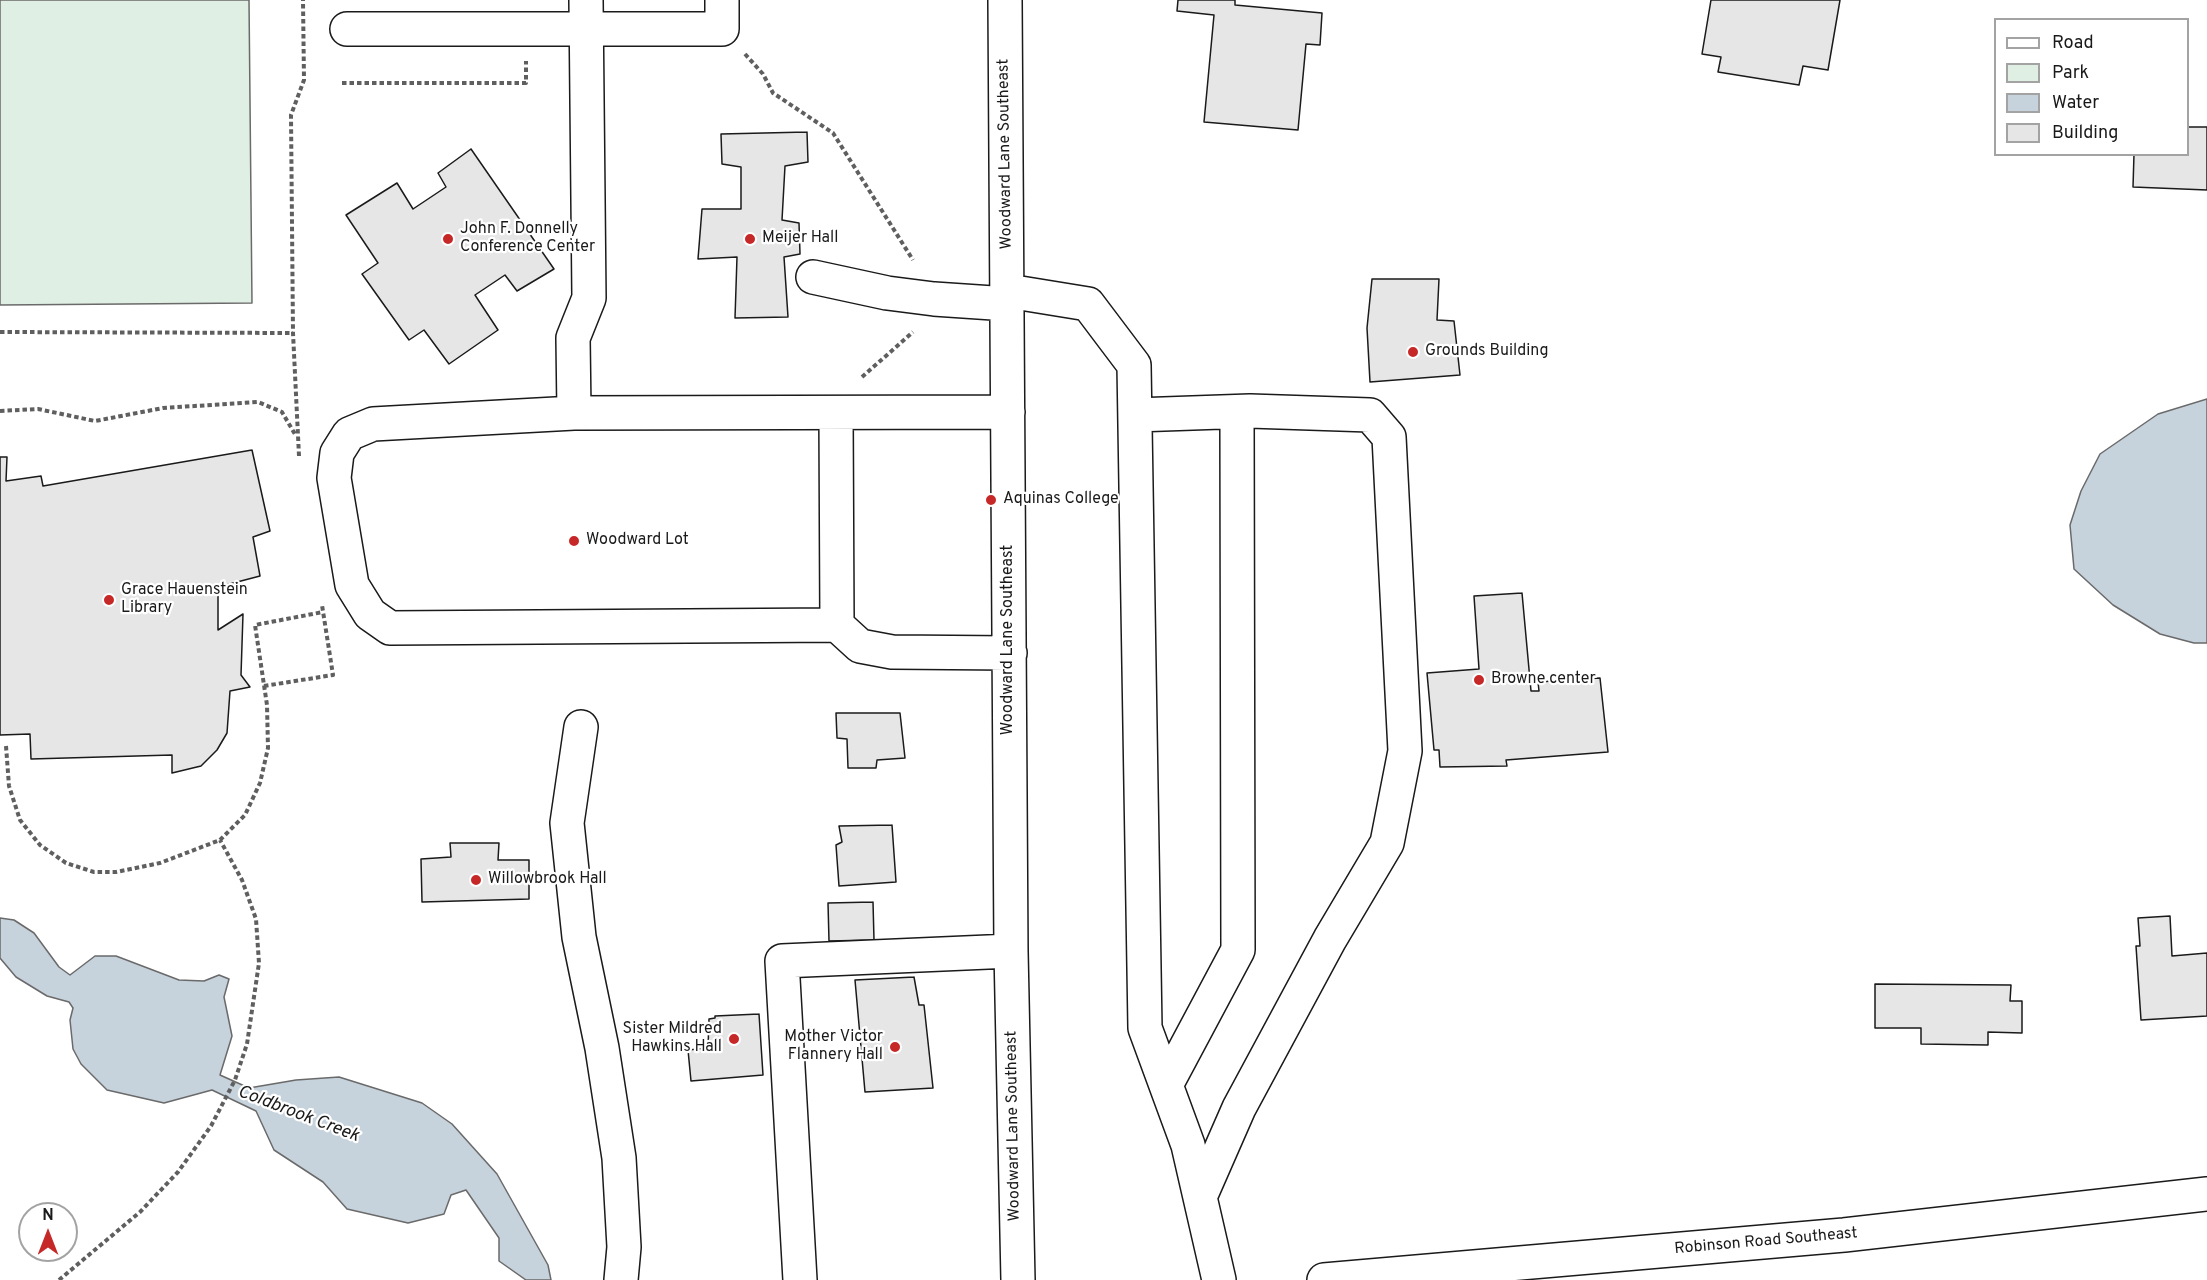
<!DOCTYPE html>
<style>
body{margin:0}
#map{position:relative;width:2207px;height:1280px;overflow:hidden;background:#fff;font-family:Overpass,sans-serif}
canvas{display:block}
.legend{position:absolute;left:1994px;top:18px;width:195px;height:138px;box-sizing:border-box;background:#fff;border:2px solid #a3a3a3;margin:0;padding:8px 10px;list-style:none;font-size:18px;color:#1a1a1a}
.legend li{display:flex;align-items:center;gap:12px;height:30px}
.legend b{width:30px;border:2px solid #a3a3a3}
.north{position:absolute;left:18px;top:1202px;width:60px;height:60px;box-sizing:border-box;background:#fff;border:2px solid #a3a3a3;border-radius:50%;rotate:0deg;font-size:16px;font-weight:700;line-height:24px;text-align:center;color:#1a1a1a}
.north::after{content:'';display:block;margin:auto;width:21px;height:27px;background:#c62828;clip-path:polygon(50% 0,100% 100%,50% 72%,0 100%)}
</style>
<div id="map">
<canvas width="2207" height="1280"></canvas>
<ul class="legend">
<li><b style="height:8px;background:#fff"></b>Road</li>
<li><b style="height:16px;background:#e0efe3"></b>Park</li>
<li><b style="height:16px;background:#c6d2dc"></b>Water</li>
<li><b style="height:16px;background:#e6e6e6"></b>Building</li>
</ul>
<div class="north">N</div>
</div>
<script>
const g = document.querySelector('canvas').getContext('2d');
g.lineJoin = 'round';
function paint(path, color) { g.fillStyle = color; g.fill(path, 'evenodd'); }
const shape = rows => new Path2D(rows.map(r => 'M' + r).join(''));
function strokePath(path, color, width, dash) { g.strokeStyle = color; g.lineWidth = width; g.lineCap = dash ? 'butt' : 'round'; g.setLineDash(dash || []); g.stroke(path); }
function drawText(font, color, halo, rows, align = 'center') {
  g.font = font + ' Overpass,sans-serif'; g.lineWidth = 4.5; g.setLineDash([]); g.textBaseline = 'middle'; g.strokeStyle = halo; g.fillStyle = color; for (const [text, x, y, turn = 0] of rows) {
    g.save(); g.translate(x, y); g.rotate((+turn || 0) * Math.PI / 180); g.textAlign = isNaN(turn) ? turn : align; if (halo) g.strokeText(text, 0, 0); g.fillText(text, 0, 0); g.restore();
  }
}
const green = shape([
 [0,0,249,0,252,303,0,305,0,0]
]);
paint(green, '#e0efe3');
strokePath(green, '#6a6a6a', 1.5);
const water = shape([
 [2207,399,2207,643,2194,643,2160,634,2113,605,2074,569,2070,525,2081,491,2100,454,2158,414,2207,399],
 [0,918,14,920,34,933,59,967,70,975,95,956,116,956,179,980,204,981,219,975,229,979,224,997,232,1036,220,1075,249,1088,296,1080,339,1077,422,1103,452,1124,497,1174,548,1265,551,1280,526,1280,499,1261,499,1238,466,1190,451,1195,444,1214,408,1223,347,1209,323,1182,274,1150,256,1111,212,1090,164,1103,107,1090,81,1064,73,1049,70,1020,73,1008,69,1002,47,996,16,977,0,958,0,918]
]);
paint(water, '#c6d2dc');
strokePath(water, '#6a6a6a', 1.5);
const building = shape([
 [1178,0,1235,0,1235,5,1322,13,1320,45,1306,44,1298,130,1204,122,1214,15,1177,11,1178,0],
 [1711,0,1840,0,1828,70,1803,66,1799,85,1718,72,1721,57,1702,54,1711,0],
 [2188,127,2207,127,2207,190,2133,187,2134,154,2188,154,2188,127],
 [807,132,808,162,785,166,782,220,799,223,800,254,784,257,788,317,735,318,737,257,698,259,702,209,741,209,741,167,722,164,721,134,807,132],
 [471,149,554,269,517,291,505,275,475,295,498,330,449,364,424,330,409,340,362,274,378,263,346,215,397,183,413,209,446,187,438,173,471,149],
 [1372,279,1439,279,1437,320,1454,321,1460,375,1370,382,1367,328,1372,279],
 [252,450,270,531,253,537,260,576,218,587,218,630,243,614,241,675,250,687,230,691,227,733,217,750,201,766,172,773,172,755,31,759,30,734,0,735,0,457,7,457,6,481,41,476,43,486,252,450],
 [1522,593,1531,691,1539,691,1538,682,1600,678,1608,752,1506,760,1507,766,1440,767,1439,750,1434,750,1427,673,1479,669,1474,596,1522,593],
 [836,713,900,713,905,758,877,760,876,768,848,768,847,739,837,738,836,713],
 [892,825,896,882,839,886,836,845,842,842,839,826,892,825],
 [450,843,499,843,498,860,529,860,529,899,422,902,421,859,451,857,450,843],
 [873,902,874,940,829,941,828,903,873,902],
 [2170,916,2172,956,2207,953,2207,1016,2141,1020,2136,946,2140,946,2138,918,2170,916],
 [914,977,919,1005,924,1005,933,1088,865,1092,855,980,914,977],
 [1875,984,2011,985,2010,1001,2022,1001,2022,1033,1988,1032,1988,1045,1921,1044,1921,1028,1875,1028,1875,984],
 [759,1014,763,1075,691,1081,688,1050,708,1048,709,1019,715,1018,715,1016,759,1014]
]);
paint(building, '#e6e6e6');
strokePath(building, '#1a1a1a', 1.5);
const minor = shape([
 [1005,0,1011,951,1018,1280],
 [347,29,722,29,722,0],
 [813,277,887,293,934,299,1008,304],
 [1008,291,1088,304,1134,365,1145,1028,1188,1145,1219,1280],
 [1008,412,574,413,373,424,349,434,337,453,334,478,352,585,370,614,390,628,837,625,860,646,892,652,1010,653],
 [574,413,573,338,589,298,586,0],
 [836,413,837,625],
 [1135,415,1250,411,1370,415,1389,437,1405,751,1387,843,1330,939,1239,1108,1200,1197],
 [581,727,567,823,579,937,602,1048,619,1158,624,1247,621,1280],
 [1166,1085,1238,950,1237,412],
 [800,1280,782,961,1011,951]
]);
const major = shape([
 [1324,1280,1844,1235,2207,1194]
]);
strokePath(minor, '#1a1a1a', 36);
strokePath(major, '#1a1a1a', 36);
strokePath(shape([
 [745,54,763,74,773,93,833,133,913,260],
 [342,83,526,83,526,61],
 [0,332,293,333],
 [862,377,913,332],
 [0,411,38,409,95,421,163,408,258,402,282,412,296,436],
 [299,456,293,333,291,115,304,80,303,0],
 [264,686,333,675,322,605],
 [6,746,9,786,20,820,40,845,66,863,94,872,116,872,160,863,220,840,245,815,260,783,268,748,267,705,255,625,323,612],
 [59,1280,140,1212,178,1172,211,1126,235,1080,247,1044,259,963,256,919,242,880,220,840]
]), '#5f5f5f', 4, [4.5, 3]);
strokePath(minor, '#fff', 33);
strokePath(major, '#fff', 33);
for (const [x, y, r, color] of [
 [448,239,6,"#c62828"],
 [750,239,6,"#c62828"],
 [1413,352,6,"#c62828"],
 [991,500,6,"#c62828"],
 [574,541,6,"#c62828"],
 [109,600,6,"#c62828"],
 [1479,680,6,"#c62828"],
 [476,880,6,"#c62828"],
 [734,1039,6,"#c62828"],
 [895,1047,6,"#c62828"]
]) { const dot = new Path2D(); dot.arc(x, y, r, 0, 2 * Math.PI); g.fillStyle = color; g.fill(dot); strokePath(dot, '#fff', 2); }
drawText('16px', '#1a1a1a', '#fff', [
 ["Woodward Lane Southeast",1006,154,-91],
 ["Woodward Lane Southeast",1009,640,-90],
 ["Woodward Lane Southeast",1014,1126,-91],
 ["Robinson Road Southeast",1766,1242,-5]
]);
drawText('16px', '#1a1a1a', '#fff', [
 ["John F. Donnelly",460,230],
 ["Conference Center",460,248],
 ["Meijer Hall",762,239],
 ["Grounds Building",1425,352],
 ["Aquinas College",1003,500],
 ["Woodward Lot",586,541],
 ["Grace Hauenstein",121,591],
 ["Library",121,609],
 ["Browne center",1491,680],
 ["Willowbrook Hall",488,880],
 ["Sister Mildred",722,1030,"right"],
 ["Hawkins Hall",722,1048,"right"],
 ["Mother Victor",883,1038,"right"],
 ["Flannery Hall",883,1056,"right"]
], 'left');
drawText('italic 18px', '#1a1a1a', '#fff', [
 ["Coldbrook Creek",298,1115,21]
]);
</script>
